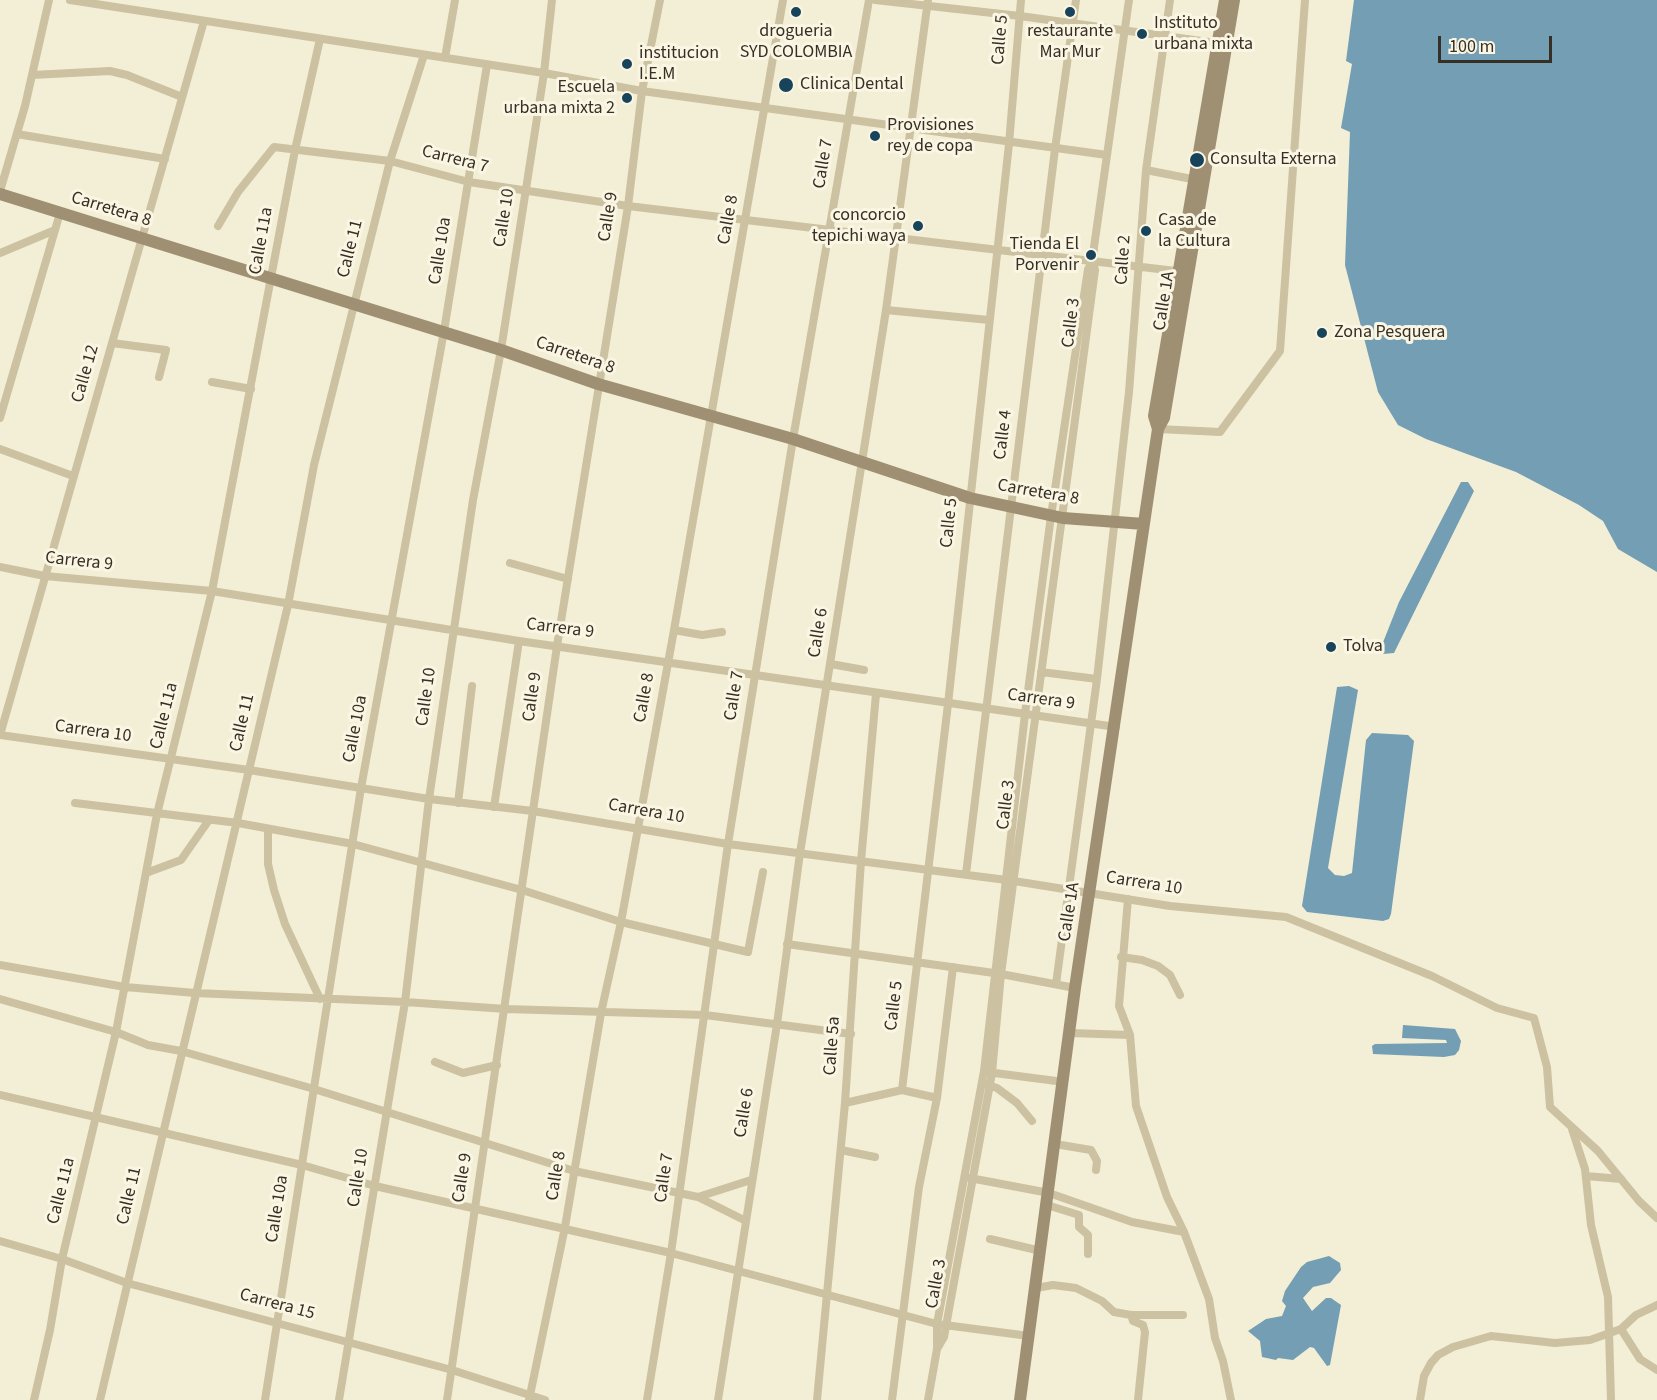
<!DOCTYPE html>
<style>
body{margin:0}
#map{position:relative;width:1657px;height:1400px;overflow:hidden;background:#f3eed6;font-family:"Source Sans 3",sans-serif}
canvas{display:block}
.scale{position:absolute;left:1438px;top:36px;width:114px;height:27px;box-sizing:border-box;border:3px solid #362f25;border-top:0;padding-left:8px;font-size:18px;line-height:21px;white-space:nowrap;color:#362f25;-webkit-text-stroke:4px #fbf6e3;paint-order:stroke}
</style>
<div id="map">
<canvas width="1657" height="1400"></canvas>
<div class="scale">100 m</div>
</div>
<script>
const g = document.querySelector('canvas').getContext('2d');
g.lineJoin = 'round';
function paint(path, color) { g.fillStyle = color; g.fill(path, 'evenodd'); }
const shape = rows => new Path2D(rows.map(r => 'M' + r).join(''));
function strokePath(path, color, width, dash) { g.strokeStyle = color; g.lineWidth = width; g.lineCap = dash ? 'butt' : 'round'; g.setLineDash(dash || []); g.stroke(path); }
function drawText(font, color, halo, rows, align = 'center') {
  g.font = font + ' "Source Sans 3",sans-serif'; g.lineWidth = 6; g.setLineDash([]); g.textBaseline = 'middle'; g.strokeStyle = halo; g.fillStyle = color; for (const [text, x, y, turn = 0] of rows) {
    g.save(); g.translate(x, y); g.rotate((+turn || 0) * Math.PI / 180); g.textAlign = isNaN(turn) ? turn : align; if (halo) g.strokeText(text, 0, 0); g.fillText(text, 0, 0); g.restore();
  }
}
paint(shape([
 [1354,0,1657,0,1657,572,1618,549,1603,521,1579,505,1516,472,1426,439,1398,425,1378,392,1345,265,1350,132,1341,128,1352,64,1346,61],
 [1461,482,1468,482,1474,491,1394,653,1383,654,1380,650,1399,602],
 [1349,686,1358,690,1328,868,1335,875,1344,876,1352,873,1366,740,1372,733,1408,735,1414,741,1391,914,1389,919,1383,921,1307,912,1302,906,1337,687],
 [1403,1025,1455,1029,1461,1041,1459,1050,1455,1055,1444,1057,1373,1054,1372,1046,1375,1044,1447,1043,1446,1040,1402,1038],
 [1329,1256,1340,1263,1341,1270,1330,1283,1313,1287,1303,1298,1312,1311,1326,1298,1331,1298,1341,1305,1330,1365,1327,1366,1314,1348,1310,1347,1293,1360,1278,1358,1276,1360,1262,1357,1260,1341,1248,1331,1266,1319,1282,1316,1286,1306,1282,1301,1285,1291,1301,1267,1307,1262]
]), '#739eb3');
strokePath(shape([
 [70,0,544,73,642,91,1107,155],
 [875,0,1020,16,1223,44],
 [445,58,455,0],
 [32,75,110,71,127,75,182,97],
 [17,134,165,159],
 [1146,170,1197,180],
 [0,191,25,106,49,0],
 [218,226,238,192,274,147,390,161,469,182,628,206,1184,272],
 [0,253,55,230],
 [886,310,989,320],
 [112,343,166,350,159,377],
 [212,382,251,389],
 [0,418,60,213],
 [1158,429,1220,432,1280,351,1305,0],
 [0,449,73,476],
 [510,563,568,579],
 [0,567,45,576,212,591,519,641,1116,727],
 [674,630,702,635,722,632],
 [831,664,864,670],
 [1041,672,1097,679],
 [0,735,249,770,429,799,533,811,728,844,1014,881,1170,906,1286,917,1432,976,1497,1008,1534,1018,1547,1067,1550,1107,1598,1151,1639,1201,1657,1218],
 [0,735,204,21],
 [75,803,238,823,353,844,522,890,621,922,748,952,763,872],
 [458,803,472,686],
 [494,807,519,641],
 [268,829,268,864,274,890,285,924,320,999],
 [146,873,181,860,209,820],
 [966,874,1055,149,1076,0],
 [1128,899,1119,1006,1130,1035,1136,1106,1167,1197,1184,1232,1209,1299,1215,1338,1223,1361,1231,1400],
 [787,944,1001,974,1075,988],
 [1121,957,1142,960,1158,966,1170,975,1180,995],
 [0,965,125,987,195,993,405,1002,506,1009,705,1015,851,1034],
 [1056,984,1097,679,1129,392,1146,170,1170,0],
 [0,999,116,1032,148,1045,181,1051,314,1089,574,1171,698,1197,751,1180],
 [1070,1033,1130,1035],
 [435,1062,463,1073,497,1065],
 [987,1072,1064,1082],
 [985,1084,997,1088,1017,1103,1032,1121],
 [0,1095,302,1165,375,1186,671,1253,937,1324,1029,1336],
 [937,1098,902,1090,948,704,1009,144,1021,0],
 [845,1103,902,1090],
 [1572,1129,1585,1169,1591,1225,1608,1297,1611,1400],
 [1055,1144,1091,1150,1097,1161,1096,1170],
 [841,1150,875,1157],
 [1586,1176,1621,1179],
 [970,1178,1049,1193,1132,1222,1184,1232],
 [698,1197,746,1221],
 [1047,1205,1079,1215,1079,1227,1088,1235,1088,1254],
 [990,1239,1041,1251],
 [0,1241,62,1259,127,1283,452,1370,545,1400],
 [1036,1288,1053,1285,1076,1288,1102,1301,1114,1312,1131,1315,1133,1321,1143,1325,1145,1332,1138,1400],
 [1131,1315,1183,1315],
 [1621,1329,1640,1359,1657,1370],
 [937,1349,944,1337,992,1073,1001,974,1095,270,1093,261,1094,247,1129,0],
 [34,1400,50,1330,62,1259,116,1032,157,814,212,591,295,150,320,39],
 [100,1400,288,605,314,465,390,161,424,55],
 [265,1400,361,788,444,331,487,65],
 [339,1400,405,1002,429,799,473,500,501,350,544,73,552,0],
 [447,1400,557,646,628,206,642,91,660,0],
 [529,1400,565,1227,601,1013,621,922,674,630,783,0],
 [647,1400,671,1253,728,844,793,439,869,0],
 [718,1400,777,1024,800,853,886,310,928,0],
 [817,1400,845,1103,861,861,876,694],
 [892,1400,919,1187,937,1098,953,967],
 [928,1400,937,1349,937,1324,984,1071,1025,714,1051,516,1088,269,1093,261],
 [1420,1400,1424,1376,1431,1363,1438,1355,1453,1347,1491,1336,1555,1343,1590,1340,1621,1329,1636,1315,1657,1305]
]), '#ccc1a1', 8);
strokePath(shape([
 [0,194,501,350,598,384,793,439,970,498,1063,518,1144,524],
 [1158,429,1154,416,1225,0],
 [1020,1400,1075,988,1158,429,1164,418,1234,0]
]), '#a09073', 12);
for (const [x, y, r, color] of [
 [796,12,6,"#17445b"],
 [1070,12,6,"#17445b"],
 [1142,34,6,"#17445b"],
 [627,64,6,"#17445b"],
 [786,85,8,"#17445b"],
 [627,98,6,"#17445b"],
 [875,136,6,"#17445b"],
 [1197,160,8,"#17445b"],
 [918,226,6,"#17445b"],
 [1146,231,6,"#17445b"],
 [1091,255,6,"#17445b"],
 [1322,333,6,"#17445b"],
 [1331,647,6,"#17445b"]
]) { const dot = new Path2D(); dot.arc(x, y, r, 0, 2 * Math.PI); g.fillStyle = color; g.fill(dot); strokePath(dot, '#fbf6e3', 2); }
drawText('18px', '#362f25', '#fbf6e3', [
 ["Instituto",1154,24],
 ["urbana mixta",1154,45],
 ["drogueria",796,32,"center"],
 ["SYD COLOMBIA",796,53,"center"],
 ["restaurante",1070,32,"center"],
 ["Mar Mur",1070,53,"center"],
 ["institucion",639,54],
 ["I.E.M",639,75],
 ["Clinica Dental",800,85],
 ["Escuela",615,88,"right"],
 ["urbana mixta 2",615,109,"right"],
 ["Provisiones",887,126],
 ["rey de copa",887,147],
 ["Consulta Externa",1210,160],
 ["concorcio",906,216,"right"],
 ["tepichi waya",906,237,"right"],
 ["Casa de",1158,221],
 ["la Cultura",1158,242],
 ["Tienda El",1079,245,"right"],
 ["Porvenir",1079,266,"right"],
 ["Zona Pesquera",1334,333],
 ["Tolva",1343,647]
], 'left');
drawText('18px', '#362f25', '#fbf6e3', [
 ["Calle 5",1001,40,-85],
 ["Carrera 7",455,160,14],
 ["Calle 7",824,164,-81],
 ["Carretera 8",111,210,17],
 ["Calle 9",609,217,-81],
 ["Calle 10",505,218,-81],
 ["Calle 8",729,220,-80],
 ["Calle 11a",262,241,-80],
 ["Calle 11",351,249,-76],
 ["Calle 10a",441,251,-81],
 ["Calle 2",1124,260,-86],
 ["Calle 1A",1165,301,-81],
 ["Calle 3",1072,323,-83],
 ["Carretera 8",575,356,19],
 ["Calle 12",86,374,-74],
 ["Calle 4",1004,435,-83],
 ["Carretera 8",1038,493,10],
 ["Calle 5",950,523,-84],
 ["Carrera 9",79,562,6],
 ["Carrera 9",560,629,7],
 ["Calle 6",819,633,-81],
 ["Calle 7",735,696,-81],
 ["Calle 10",427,697,-82],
 ["Calle 9",533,697,-82],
 ["Calle 8",645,698,-80],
 ["Carrera 9",1041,700,8],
 ["Calle 11a",165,716,-76],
 ["Calle 11",243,723,-77],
 ["Calle 10a",356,729,-79],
 ["Carrera 10",93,732,8],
 ["Calle 3",1007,805,-83],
 ["Carrera 10",646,812,10],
 ["Carrera 10",1144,884,9],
 ["Calle 1A",1070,912,-81],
 ["Calle 5",895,1006,-83],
 ["Calle 5a",833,1046,-86],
 ["Calle 6",745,1113,-81],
 ["Calle 8",557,1176,-81],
 ["Calle 10",359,1178,-81],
 ["Calle 9",463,1178,-81],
 ["Calle 7",665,1178,-82],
 ["Calle 11a",62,1191,-76],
 ["Calle 11",130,1196,-77],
 ["Calle 10a",278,1209,-81],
 ["Calle 3",937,1284,-80],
 ["Carrera 15",277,1305,15]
]);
</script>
